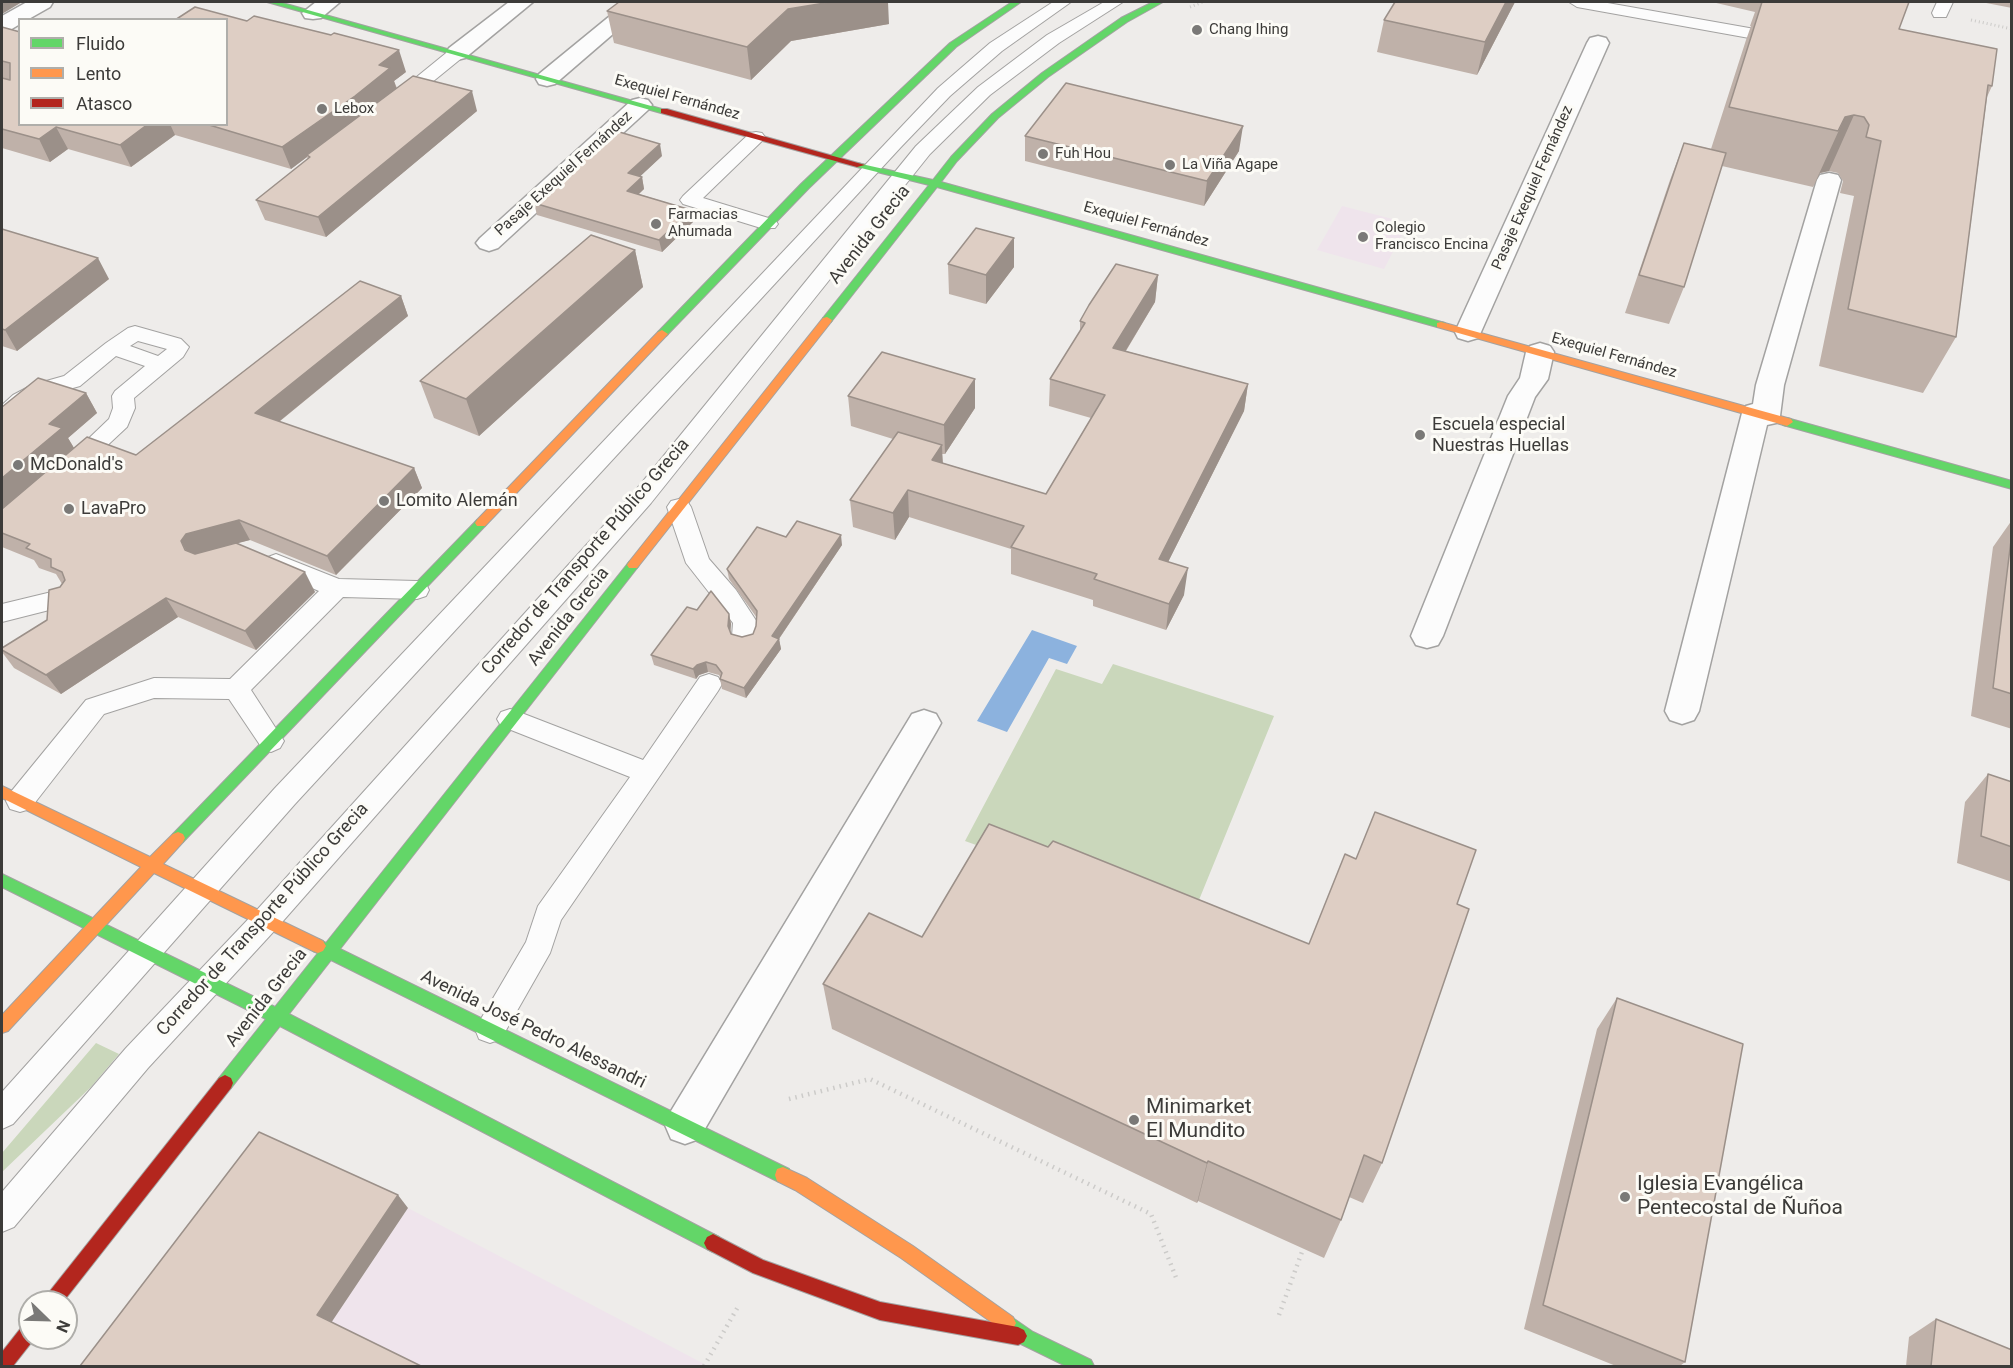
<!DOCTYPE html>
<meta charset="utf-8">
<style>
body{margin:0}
#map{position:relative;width:2013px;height:1368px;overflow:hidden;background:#eeecea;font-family:Roboto,sans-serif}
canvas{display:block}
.frame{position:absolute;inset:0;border:3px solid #3c3b39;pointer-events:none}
.legend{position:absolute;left:18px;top:18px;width:210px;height:108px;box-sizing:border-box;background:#fcfbf6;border:2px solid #afaeaa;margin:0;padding:8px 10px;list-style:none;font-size:18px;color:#3c3b39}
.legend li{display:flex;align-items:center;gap:12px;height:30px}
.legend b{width:30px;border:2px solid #afaeaa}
.north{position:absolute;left:18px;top:1290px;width:60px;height:60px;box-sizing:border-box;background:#fcfbf6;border:2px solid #afaeaa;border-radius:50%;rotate:113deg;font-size:16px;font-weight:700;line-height:24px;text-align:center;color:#3c3b39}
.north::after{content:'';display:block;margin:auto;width:21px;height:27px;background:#7a7977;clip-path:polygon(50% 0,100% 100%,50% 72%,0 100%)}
</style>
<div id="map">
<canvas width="2013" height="1368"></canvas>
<div class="frame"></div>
<ul class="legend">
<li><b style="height:8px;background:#63d668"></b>Fluido</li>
<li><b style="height:8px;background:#ff974d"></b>Lento</li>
<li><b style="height:8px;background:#b3261e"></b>Atasco</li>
</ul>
<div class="north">N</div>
</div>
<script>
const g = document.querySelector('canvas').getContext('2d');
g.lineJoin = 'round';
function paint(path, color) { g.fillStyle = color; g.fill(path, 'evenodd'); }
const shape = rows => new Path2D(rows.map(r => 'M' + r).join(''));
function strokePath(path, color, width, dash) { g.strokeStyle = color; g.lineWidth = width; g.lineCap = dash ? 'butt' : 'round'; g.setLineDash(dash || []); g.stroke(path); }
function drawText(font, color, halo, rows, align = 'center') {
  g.font = font + ' Roboto,sans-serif'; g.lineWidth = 6; g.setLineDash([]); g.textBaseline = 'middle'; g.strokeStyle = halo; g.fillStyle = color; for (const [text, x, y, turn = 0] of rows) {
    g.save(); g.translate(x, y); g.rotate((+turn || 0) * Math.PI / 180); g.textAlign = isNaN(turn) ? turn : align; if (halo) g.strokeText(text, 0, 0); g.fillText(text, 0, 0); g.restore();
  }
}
paint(shape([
 [1342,206,1408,223,1384,269,1317,250],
 [408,1208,708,1366,302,1366]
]), '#efe4ec');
paint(shape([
 [1113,664,1274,716,1190,922,965,841,1056,669,1102,684],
 [96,1043,119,1054,91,1087,2,1172,2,1153]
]), '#cad7bb');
paint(shape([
 [1032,630,1077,646,1067,664,1049,658,1007,732,977,721]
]), '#8cb2de');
const lane = shape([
 [1053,2,1071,2,1002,51,950,96,901,147,295,804,13,1124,2,1129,2,1092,275,788,938,88,990,43,1053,2],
 [1104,2,1123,2,1059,43,990,95,930,154,651,503,276,929,148,1068,14,1227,2,1232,2,1192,126,1048,256,911,635,491,916,146,978,87,1047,35,1104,2],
 [1569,2,1602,2,1766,31,1772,32,1774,36,1772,40,1766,41,1577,7,1569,2],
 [1937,2,1953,2,1946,17,1934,17,1932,13,1937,2],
 [457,48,463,49,466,53,463,57,404,105,392,105,389,101,392,97,451,49,457,48],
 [756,132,762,133,765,137,762,141,703,198,775,220,778,224,775,228,761,228,683,204,680,200,683,196,750,133,756,132],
 [135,326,181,339,189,347,183,357,134,398,135,408,127,427,81,470,73,472,65,470,62,464,109,419,113,408,112,396,115,391,145,366,116,356,80,386,48,395,29,405,10,421,2,423,2,405,13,395,32,385,64,376,106,343,128,328,135,326],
 [138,341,167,349,158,356,130,346,138,341],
 [679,499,687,501,691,507,709,559,736,590,757,622,756,636,753,643,744,645,735,643,732,636,733,623,686,563,667,507,671,501,679,499],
 [276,554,339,579,417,581,426,584,429,590,426,596,417,599,343,597,251,690,284,741,280,748,271,752,262,748,229,699,154,698,104,714,30,809,20,812,10,809,6,801,10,793,86,700,154,678,230,679,319,591,268,569,264,563,268,557,276,554],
 [64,589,73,592,76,598,73,604,2,622,2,604,64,589],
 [709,674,718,677,722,684,718,691,561,920,550,953,501,1039,490,1043,479,1039,475,1029,526,942,538,906,630,777,501,726,497,719,501,712,510,709,519,712,643,760,700,677,709,674]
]);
const street = shape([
 [27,2,53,2,50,7,27,20,20,20,20,24,10,30,2,31,2,16,27,2],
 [316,2,340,2,321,18,313,19,305,18,302,13,316,2],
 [509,2,533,2,465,58,457,60,449,58,446,53,449,48,509,2],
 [627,2,650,2,555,84,547,86,539,84,536,79,539,74,627,2],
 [1598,36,1606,38,1609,43,1481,332,1478,338,1468,341,1458,338,1455,332,1587,43,1590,38,1598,36],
 [640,98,648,100,652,105,648,110,498,248,489,251,480,248,476,243,480,238,632,100,640,98],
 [1829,173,1838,175,1841,180,1784,385,1780,416,1776,423,1767,425,1699,711,1694,720,1682,724,1670,720,1665,711,1742,413,1746,406,1753,404,1756,385,1817,180,1820,175,1829,173],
 [1540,343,1550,346,1554,352,1548,379,1535,397,1443,636,1438,645,1427,648,1416,645,1411,636,1508,396,1520,378,1526,352,1530,346,1540,343],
 [924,710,936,714,941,723,936,732,699,1139,685,1144,671,1139,665,1125,671,1111,912,714,924,710]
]);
const fast = shape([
 [267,2,279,2,669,111,661,113,267,2],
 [1012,2,1021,2,956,47,809,188,666,336,658,336,658,332,801,184,950,43,1012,2],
 [1153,2,1163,2,1127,22,1048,77,998,118,957,161,941,182,1445,323,1445,327,1437,327,937,187,831,322,823,322,823,318,929,185,857,167,857,163,933,180,951,157,992,114,1042,73,1121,18,1153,2],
 [1787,418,2012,481,2012,489,1783,425,1781,422,1783,419,1787,418],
 [481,519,485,520,487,523,485,526,183,842,178,844,173,842,171,838,173,834,477,520,481,519],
 [633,560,637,562,639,565,637,568,340,949,789,1169,791,1175,789,1181,783,1183,777,1181,331,960,289,1014,719,1237,722,1243,719,1249,713,1252,707,1249,280,1026,231,1088,225,1091,219,1088,217,1083,219,1078,266,1019,2,887,2,874,275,1007,318,953,313,951,310,946,313,941,318,939,326,943,629,562,633,560],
 [1007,1314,1033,1332,1091,1360,1094,1366,1066,1366,1021,1344,1001,1329,998,1323,1001,1317,1007,1314]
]);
const slow = shape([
 [827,317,832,320,831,322,637,568,629,568,627,565,629,562,823,318,827,317],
 [1441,322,1791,419,1793,422,1787,426,1437,327,1437,323,1441,322],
 [662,330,668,334,666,336,485,526,477,526,475,523,477,520,658,332,662,330],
 [2,786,150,857,173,834,178,832,183,834,185,838,183,842,163,864,323,941,326,946,323,951,318,953,313,951,154,873,8,1031,2,1033,2,1015,141,867,2,798,2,786],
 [783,1167,807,1178,913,1246,1013,1317,1016,1323,1013,1329,1007,1332,1001,1329,901,1258,795,1190,777,1181,775,1175,777,1169,783,1167]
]);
const jam = shape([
 [661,109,667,109,865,165,857,167,661,113,661,109],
 [225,1075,231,1078,233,1083,231,1088,63,1302,43,1302,46,1296,219,1078,225,1075],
 [713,1234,763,1260,880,1302,1018,1327,1024,1330,1027,1336,1024,1342,1018,1345,880,1320,753,1273,707,1249,704,1243,707,1237,713,1234],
 [30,1321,30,1338,35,1338,13,1366,2,1366,2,1352,24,1324,30,1321]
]);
strokePath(lane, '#a3a2a1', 2);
strokePath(street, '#a3a2a1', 3);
strokePath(fast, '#a3a2a1', 2);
strokePath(slow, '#a3a2a1', 2);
strokePath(jam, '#a3a2a1', 2);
strokePath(shape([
 [1190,7,1203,2],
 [1971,20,2012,29]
]), '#cccbc9', 3, [1, 3]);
strokePath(shape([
 [789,1099,870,1079,1151,1214,1177,1280],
 [1279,1315,1303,1249],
 [704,1366,739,1305]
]), '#cccbc9', 4.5, [1.5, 5]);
paint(lane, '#fcfcfc');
paint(street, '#fcfcfc');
paint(fast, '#63d668');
paint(slow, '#ff974d');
paint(jam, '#b3261e');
paint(shape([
 [1515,2,1477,75,1377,52,1384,20],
 [1712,2,1909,2,1899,29,1992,86,1987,97,1956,337,1923,393,1819,366,1854,196,1840,193,1843,181,1838,173,1829,171,1820,173,1813,187,1722,166,1684,287,1669,324,1625,313,1670,180,1684,143,1711,149,1746,40,1751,26,1750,26,1755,12],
 [1981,2,2012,2,2012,8],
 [607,11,889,24,791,41,751,80,614,43],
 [2,27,20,32,20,124,226,124,406,72,394,81,397,88,477,111,326,237,265,220,256,200,308,159,307,157,291,169,175,135,131,167,68,149,50,162,2,148],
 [1025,136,1239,151,1204,206,1025,161],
 [662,156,640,176,642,177,644,189,639,194,691,210,693,222,662,252,537,215,534,203],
 [2,229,109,279,17,351,2,346],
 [635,250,643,287,479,436,434,418,420,381],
 [948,264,1014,267,986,304,949,294],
 [1158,275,1155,302,1126,351,1248,384,1244,411,1168,562,1184,595,1166,630,1093,606,1093,600,1011,574,1011,549,909,517,895,540,853,527,850,500,893,439,851,426,848,396,975,379,975,408,945,454,942,454,943,463,1046,494,1091,418,1049,406,1050,379,1080,331,1080,321],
 [401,296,408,316,279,422,414,468,422,488,336,575,250,540,237,543,315,592,256,650,178,617,61,694,14,668,2,652,2,648,47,620,62,584,56,574,39,568,34,560,2,547,2,407,86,393,97,413,68,438,74,448,136,455],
 [2012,520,2012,729,1971,716,1993,547],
 [786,537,842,545,779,639,781,649,746,698,722,689,720,679,720,677,719,675,708,672,699,675,696,679,654,665,651,655,697,610,729,614,731,624,730,632,731,634,742,637,753,634,756,626,757,618,729,579,727,569],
 [1988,774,2012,782,2012,882,1957,863,1965,802],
 [1048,847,1309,944,1457,904,1382,1163,1363,1203,1349,1197,1341,1220,1324,1258,1198,1201,1197,1203,832,1029,823,984,922,937],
 [1617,998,1685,1362,1680,1366,1616,1366,1524,1329,1597,1029],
 [1936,1319,2012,1366,1906,1366,1909,1337]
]), '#bfb1a9');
paint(shape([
 [2,2,22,2,2,14],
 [831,2,888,2,889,24,791,41,751,80,747,47,788,9],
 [1506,2,1515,2,1477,75,1485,42],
 [399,50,406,72,394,81,397,90,307,155,307,157,291,169,282,147,379,65],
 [472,91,477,111,326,237,318,217],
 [1854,115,1829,171,1820,173,1813,187,1845,117],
 [148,124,170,124,175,135,131,167,120,145],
 [1243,126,1239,151,1204,206,1207,181],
 [56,127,68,149,50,162,39,139],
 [660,144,662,156,631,185,628,173],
 [642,177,644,189,629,203,627,191],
 [691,210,693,222,662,252,659,240],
 [1014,238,1014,267,986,304,986,275],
 [635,250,643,287,479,436,466,399],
 [98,258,109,279,17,351,5,330],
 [1158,275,1155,302,1111,375,1113,348],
 [401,296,408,316,265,433,255,413],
 [975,379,975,408,945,454,944,425],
 [1248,384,1244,411,1156,586,1159,559],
 [86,393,97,413,68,438,74,448,2,509,2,478,49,424],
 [942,445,943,472,932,460],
 [414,468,422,488,336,575,327,556],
 [908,490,909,517,895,540,893,513],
 [239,520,250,540,197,554,196,569,181,541,186,534],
 [841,535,842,545,774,646,772,636],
 [1188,568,1184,595,1166,630,1169,604],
 [305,572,315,592,256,650,245,631],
 [166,598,178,617,61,694,46,675],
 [729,614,731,624,730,636,728,626],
 [779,639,781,649,746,698,744,688],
 [706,662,708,672,699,675,696,679,693,669,697,665],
 [1208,1161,1198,1201,1197,1203,1207,1163],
 [398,1195,408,1208,329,1326,317,1315]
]), '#9b9089');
const building = shape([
 [619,2,831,2,788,9,747,47,607,11,619,2],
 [1395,2,1506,2,1485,42,1384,20,1395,2],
 [1762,2,1909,2,1899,29,1997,49,1992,86,1988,85,1956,337,1848,309,1881,141,1866,137,1869,125,1864,117,1854,115,1845,117,1838,131,1729,107,1762,2],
 [195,7,247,21,254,16,331,35,334,33,399,50,379,65,390,68,355,96,282,147,206,124,226,124,226,20,175,20,195,7],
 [2,27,20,32,20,124,148,124,120,145,56,127,39,139,2,129,2,78,10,80,10,63,2,61,2,27],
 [413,76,472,91,318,217,256,200,310,157,307,155,413,76],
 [1066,83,1243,126,1207,181,1025,136,1066,83],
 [616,131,660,144,628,173,642,177,627,191,691,210,659,240,534,203,616,131],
 [1684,143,1726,153,1684,287,1639,275,1684,143],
 [976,228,1014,238,986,275,948,264,976,228],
 [2,229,98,258,5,330,2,329,2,229],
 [591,235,635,250,466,399,420,381,591,235],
 [1116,264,1158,275,1113,348,1248,384,1159,559,1188,568,1169,604,1094,579,1097,574,1011,547,1024,526,908,490,893,513,850,500,898,432,942,445,932,460,1046,494,1105,395,1050,379,1085,323,1080,321,1089,305,1116,264],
 [360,281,401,296,255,413,414,468,327,556,239,520,186,534,181,541,185,550,195,554,236,543,305,572,245,631,166,598,46,675,2,650,2,648,47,620,49,590,60,587,65,580,62,572,51,567,51,559,26,548,30,544,2,533,2,509,87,437,136,455,360,281],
 [882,352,975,379,944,425,848,396,882,352],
 [38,378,86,393,49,424,62,428,2,478,2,407,38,378],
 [797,521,841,535,772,636,779,639,744,688,720,679,722,673,716,665,706,662,697,665,693,669,651,655,687,607,697,610,711,591,729,614,728,626,731,634,742,637,753,634,756,626,757,611,727,569,757,527,786,537,797,521],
 [2012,532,2012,694,1993,688,2012,532],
 [1988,774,2012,782,2012,847,1981,836,1988,774],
 [1375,812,1476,850,1457,904,1469,909,1382,1163,1364,1155,1341,1220,1208,1161,1207,1163,823,984,869,913,922,937,989,824,1048,847,1053,841,1309,944,1345,854,1356,859,1375,812],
 [1617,998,1743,1044,1685,1362,1543,1305,1617,998],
 [259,1132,398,1195,317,1315,421,1366,80,1366,259,1132],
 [1936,1319,2012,1350,2012,1366,1931,1366,1936,1319]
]);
paint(building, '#decec4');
strokePath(building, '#9b9089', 1.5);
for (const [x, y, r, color] of [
 [1197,30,6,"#7a7977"],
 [322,109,6,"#7a7977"],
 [1043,154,6,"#7a7977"],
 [1170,165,6,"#7a7977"],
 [656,224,6,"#7a7977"],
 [1363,237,6,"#7a7977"],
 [1420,435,6,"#7a7977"],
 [18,465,6,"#7a7977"],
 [384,501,6,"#7a7977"],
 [69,509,6,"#7a7977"],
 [1134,1120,6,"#7a7977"],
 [1625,1197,6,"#7a7977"]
]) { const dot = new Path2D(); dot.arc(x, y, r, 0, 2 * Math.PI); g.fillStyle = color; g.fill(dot); strokePath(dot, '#fcfbf6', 2); }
drawText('15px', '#3c3b39', '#fcfbf6', [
 ["Chang Ihing",1209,30],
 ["Lebox",334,109],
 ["Fuh Hou",1055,154],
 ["La Viña Agape",1182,165],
 ["Farmacias",668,215],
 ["Ahumada",668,232],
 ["Colegio",1375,228],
 ["Francisco Encina",1375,245]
], 'left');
drawText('15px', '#3c3b39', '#fcfbf6', [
 ["Exequiel Fernández",677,98,16],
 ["Pasaje Exequiel Fernández",564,174,-42],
 ["Pasaje Exequiel Fernández",1533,188,-66],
 ["Exequiel Fernández",1146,225,16],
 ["Exequiel Fernández",1614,356,16]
]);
drawText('18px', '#3c3b39', '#fcfbf6', [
 ["Avenida Grecia",870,235,-52],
 ["Corredor de Transporte Público Grecia",586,557,-49],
 ["Avenida Grecia",569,617,-52],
 ["Corredor de Transporte Público Grecia",263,920,-48],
 ["Avenida Grecia",267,998,-52],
 ["Avenida José Pedro Alessandri",533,1030,26]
]);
drawText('18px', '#3c3b39', '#fcfbf6', [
 ["Escuela especial",1432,425],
 ["Nuestras Huellas",1432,446],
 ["McDonald's",30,465],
 ["Lomito Alemán",396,501],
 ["LavaPro",81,509]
], 'left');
drawText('21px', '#3c3b39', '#fcfbf6', [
 ["Minimarket",1146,1108],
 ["El Mundito",1146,1132],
 ["Iglesia Evangélica",1637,1185],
 ["Pentecostal de Ñuñoa",1637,1209]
], 'left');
</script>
